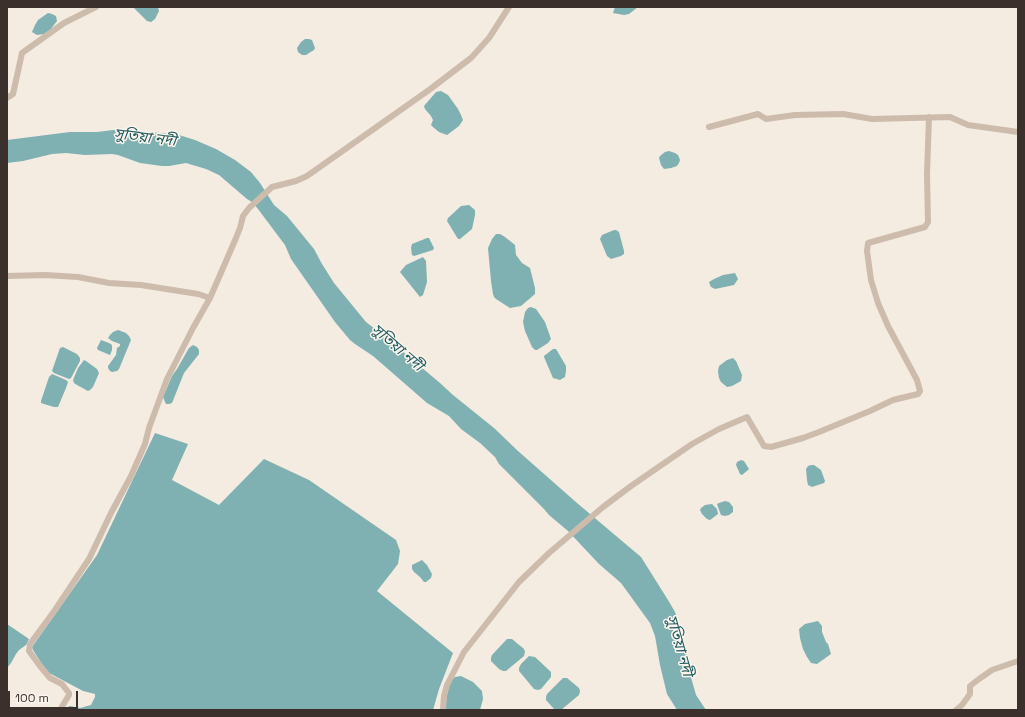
<!DOCTYPE html>
<meta charset="utf-8">
<style>
body{margin:0}
#map{position:relative;width:1025px;height:717px;overflow:hidden;background:#f4ebe1;font-family:"Space Grotesk",sans-serif}
canvas{display:block}
.frame{position:absolute;inset:0;border:8px solid #3b302b;pointer-events:none}
.scale{position:absolute;left:8px;top:691px;width:70px;height:18px;box-sizing:border-box;border:2px solid #3b302b;border-top:0;padding-left:5px;font-size:12px;line-height:14px;white-space:nowrap;color:#3b302b;-webkit-text-stroke:3px #fbf5ee;paint-order:stroke}
</style>
<div id="map">
<canvas width="1025" height="717"></canvas>
<div class="frame"></div>
<div class="scale">100 m</div>
</div>
<script>
const g = document.querySelector('canvas').getContext('2d');
g.lineJoin = 'round';
function paint(path, color) { g.fillStyle = color; g.fill(path, 'evenodd'); }
const shape = rows => new Path2D(rows.map(r => 'M' + r).join(''));
function strokePath(path, color, width, dash) { g.strokeStyle = color; g.lineWidth = width; g.lineCap = dash ? 'butt' : 'round'; g.setLineDash(dash || []); g.stroke(path); }
function drawText(font, color, halo, rows, align = 'center') {
  g.font = font + ' "Space Grotesk","Noto Sans Bengali",sans-serif'; g.lineWidth = 3; g.setLineDash([]); g.textBaseline = 'middle'; g.strokeStyle = halo; g.fillStyle = color; for (const [text, x, y, turn = 0] of rows) {
    g.save(); g.translate(x, y); g.rotate((+turn || 0) * Math.PI / 180); g.textAlign = isNaN(turn) ? turn : align; if (halo) g.strokeText(text, 0, 0); g.fillText(text, 0, 0); g.restore();
  }
}
paint(shape([
 [133,7,158,7,159,11,155,19,151,22,147,21],
 [615,7,638,7,629,14,624,15,613,13],
 [48,13,52,14,56,16,57,21,50,30,44,34,37,35,32,32,35,25,38,20],
 [305,39,309,39,312,40,315,48,314,50,309,53,306,55,302,55,298,52,297,48,301,42],
 [441,91,448,95,458,109,461,115,463,120,459,126,447,135,439,132,433,127,431,125,433,120,431,116,425,109,424,106,436,92],
 [113,130,176,134,195,140,216,149,235,160,251,172,260,183,274,205,287,216,314,249,322,264,334,283,366,322,383,335,440,383,453,395,494,428,518,451,577,503,641,557,668,600,675,612,684,640,687,657,687,661,692,681,696,695,706,710,677,710,667,694,660,665,655,636,650,623,621,583,599,564,568,531,549,515,544,509,499,464,495,457,480,443,461,429,449,416,427,403,373,356,355,344,350,340,335,322,291,259,285,245,258,209,252,202,247,199,219,175,206,169,186,163,169,166,162,166,140,163,118,155,112,154,85,155,66,153,52,154,23,161,7,163,7,140,70,132,97,132],
 [669,151,675,153,678,155,680,160,679,163,677,166,671,168,664,169,661,165,659,158,660,156,665,152],
 [469,205,475,210,475,215,472,229,460,239,458,239,447,221,448,218,461,206],
 [614,230,616,230,619,232,624,251,624,254,621,256,611,259,607,256,600,239,602,235],
 [496,234,500,234,505,237,515,245,516,255,522,263,530,268,535,288,535,294,521,306,510,308,496,299,494,297,493,294,491,281,488,248,492,239],
 [427,238,429,238,434,248,433,250,414,256,412,255,411,248,412,244],
 [423,257,426,261,427,282,423,295,420,297,400,272,406,265],
 [735,273,738,279,734,285,715,289,711,287,710,285,709,282,714,279,723,275],
 [531,307,536,309,545,322,551,339,548,343,537,350,535,350,532,347,525,331,523,322,525,312,528,308],
 [118,330,126,333,129,336,131,340,119,369,117,371,112,372,110,371,108,368,108,366,116,355,117,348,120,346,120,344,112,341,108,338,110,335,113,332],
 [101,340,109,343,112,345,112,350,110,355,98,350,97,348],
 [193,345,197,347,199,350,199,354,184,373,172,403,169,404,166,404,165,402,163,397,172,376,177,369,189,348],
 [63,347,77,354,80,358,80,361,71,378,69,379,54,373,52,371,60,348],
 [553,349,556,349,566,366,566,371,565,377,560,380,553,378,544,357,544,356],
 [733,358,736,361,742,375,741,381,732,386,727,387,721,382,719,378,718,371,719,366,727,360],
 [84,360,86,361,97,369,99,373,93,387,90,390,88,391,77,385,74,383,73,380,78,368],
 [52,374,66,380,68,382,66,388,58,407,54,407,44,404,41,403,41,401,49,377],
 [155,433,188,444,172,480,219,505,264,459,309,480,396,540,400,551,398,564,377,591,453,653,439,689,433,710,64,710,65,708,70,706,80,708,91,705,95,697,95,694,83,691,49,673,42,664,33,650,32,647,97,555],
 [741,460,744,461,749,469,748,470,742,475,740,474,736,465,737,462],
 [811,465,814,465,821,470,825,481,824,483,812,487,808,485,807,480,806,469,808,466],
 [725,501,729,502,733,507,733,512,729,515,725,516,721,515,718,507,717,504,719,503],
 [712,504,717,509,718,514,710,520,707,519,702,514,700,510,701,508,705,505],
 [422,560,427,565,432,574,431,578,426,582,424,582,420,577,414,572,412,569,412,565],
 [818,621,822,626,822,632,826,642,828,644,831,654,817,664,811,663,807,657,803,649,800,638,799,629,805,624],
 [7,624,29,639,26,645,19,650,16,654,11,663,7,668],
 [507,639,512,639,524,649,525,652,524,656,506,671,503,671,499,669,491,661,491,658,492,655],
 [529,656,535,657,551,672,551,677,541,689,538,690,534,689,519,671,519,668,521,664],
 [461,676,473,682,482,691,483,699,480,710,445,710,448,688,451,680,455,677],
 [563,678,567,678,579,688,580,691,579,695,561,710,557,710,554,709,546,700,546,697,547,694]
]), '#7fb0b2');
strokePath(shape([
 [7,98,13,94,22,53,64,23,96,7],
 [709,127,758,114,766,119,795,115,843,114,872,119,950,117,968,125,1018,132],
 [7,276,45,275,78,277,109,283,141,285,198,294,210,298],
 [60,710,69,695,69,693,65,688,62,684,50,678,40,666,29,651,30,644,55,610,89,559,111,513,131,476,145,444,149,428,167,379,193,328,210,298,236,238,240,228,243,216,249,208,272,187,296,181,307,176,429,90,471,58,489,38,509,7],
 [443,710,444,696,447,685,464,652,519,582,549,553,603,507,631,486,692,444,719,429,747,417,764,446,771,447,803,438,819,432,870,411,893,400,918,394,920,391,917,380,888,326,878,303,871,280,867,251,868,243,925,227,928,222,927,174,929,117],
 [956,710,962,705,970,694,970,686,979,679,992,670,1018,661]
]), '#cdbbac', 6);
drawText('italic 15px', '#1f5a5e', '#fbf5ee', [
 ["সুতিয়া নদী",145,138,7],
 ["সুতিয়া নদী",397,348,41],
 ["সুতিয়া নদী",679,646,74]
]);
</script>
